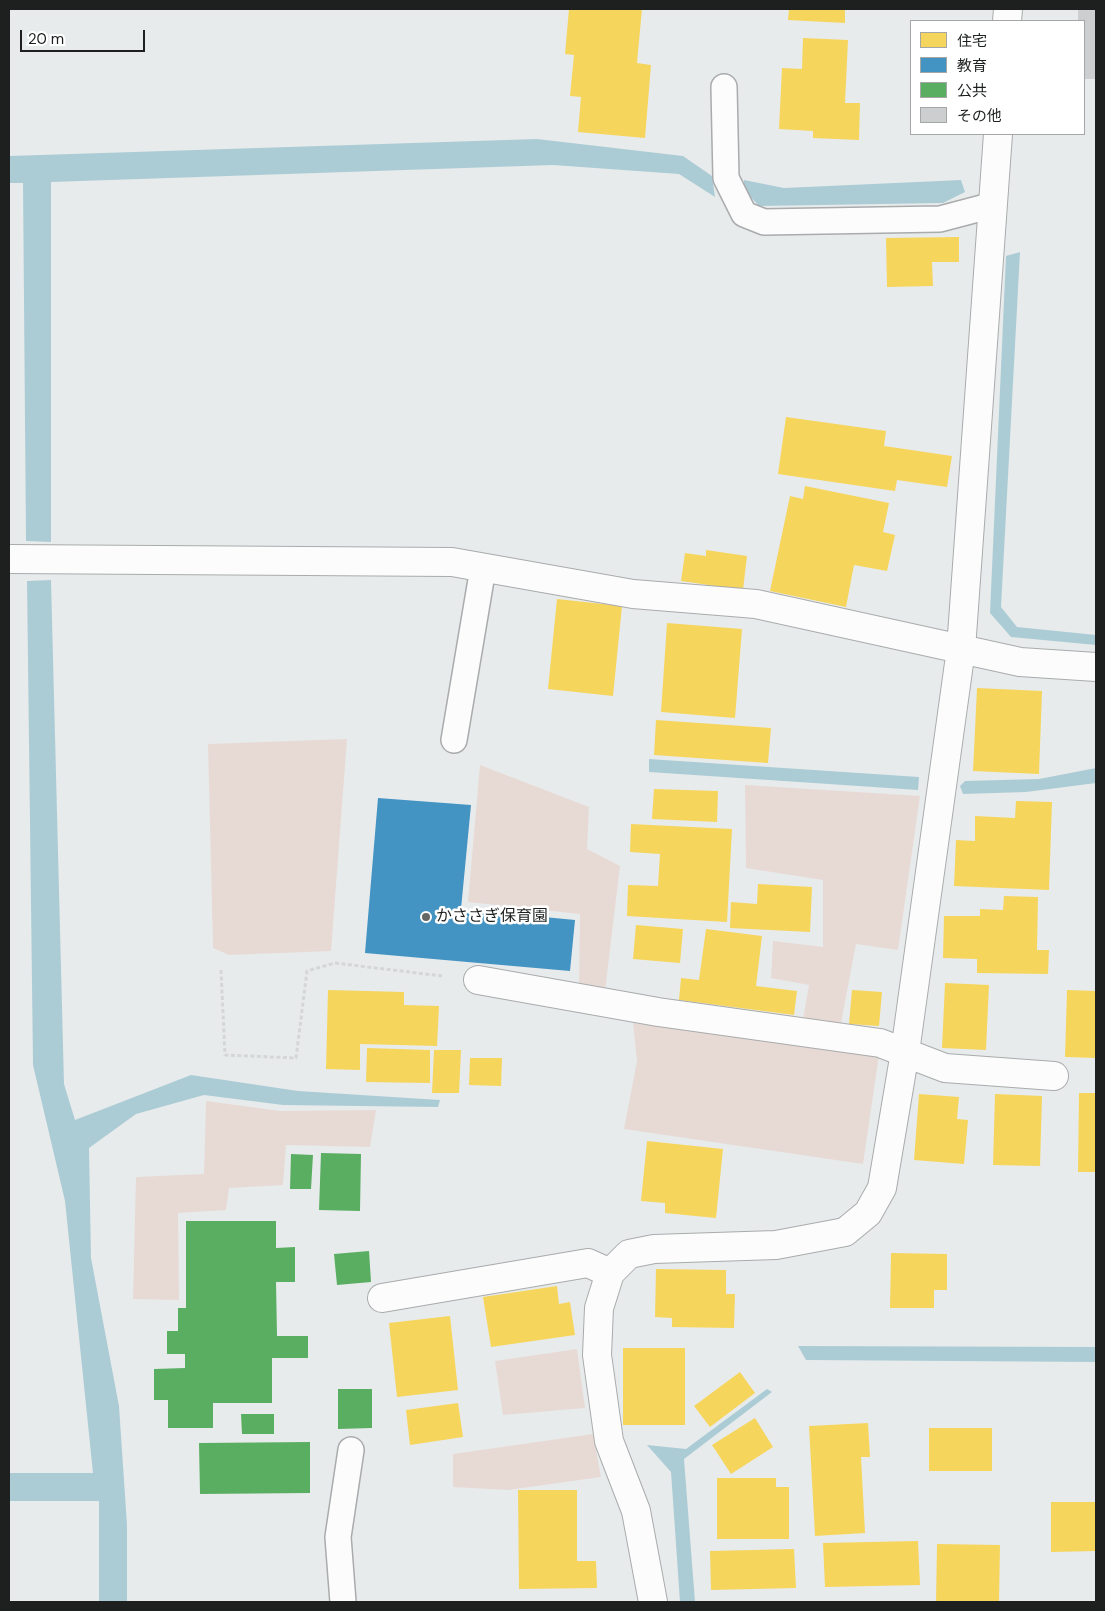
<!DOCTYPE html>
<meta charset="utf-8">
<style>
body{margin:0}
#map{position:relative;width:1105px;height:1611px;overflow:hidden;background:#e8ebec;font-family:"DM Sans","Noto Sans JP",sans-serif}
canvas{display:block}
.frame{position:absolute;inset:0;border:10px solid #1e2020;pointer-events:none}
.legend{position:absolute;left:910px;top:20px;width:175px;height:115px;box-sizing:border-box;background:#fff;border:1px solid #a5a6a6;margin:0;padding:6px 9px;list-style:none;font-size:15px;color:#1e2020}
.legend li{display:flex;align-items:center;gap:10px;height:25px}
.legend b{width:25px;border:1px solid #a5a6a6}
.scale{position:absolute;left:20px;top:30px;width:125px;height:22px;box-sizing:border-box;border:2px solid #1e2020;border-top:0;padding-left:6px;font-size:15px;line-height:18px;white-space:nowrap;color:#1e2020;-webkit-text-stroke:4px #fff;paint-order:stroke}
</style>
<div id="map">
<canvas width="1105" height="1611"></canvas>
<div class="frame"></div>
<ul class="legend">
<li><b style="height:14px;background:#f6d55c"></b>住宅</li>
<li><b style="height:14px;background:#4393c3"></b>教育</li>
<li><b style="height:14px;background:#5aae61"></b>公共</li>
<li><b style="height:14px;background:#cccecf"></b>その他</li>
</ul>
<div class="scale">20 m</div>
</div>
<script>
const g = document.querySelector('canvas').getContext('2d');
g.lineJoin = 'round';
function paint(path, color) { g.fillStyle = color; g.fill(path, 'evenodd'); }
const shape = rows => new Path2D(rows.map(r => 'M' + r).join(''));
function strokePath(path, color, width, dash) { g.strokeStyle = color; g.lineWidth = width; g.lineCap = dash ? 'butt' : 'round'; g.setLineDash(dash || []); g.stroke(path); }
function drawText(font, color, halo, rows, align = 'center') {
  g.font = font + ' "DM Sans","Noto Sans JP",sans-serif'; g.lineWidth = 5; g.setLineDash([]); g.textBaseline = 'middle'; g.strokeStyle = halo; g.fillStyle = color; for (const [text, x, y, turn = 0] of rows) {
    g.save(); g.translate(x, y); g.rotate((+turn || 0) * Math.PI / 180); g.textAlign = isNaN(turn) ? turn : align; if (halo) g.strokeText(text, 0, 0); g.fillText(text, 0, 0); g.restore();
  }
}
paint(shape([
 [347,739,331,951,229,955,213,948,208,744],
 [480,765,589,807,587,849,620,866,605,991,579,987,580,914,468,902],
 [745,785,920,796,898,950,856,944,841,1023,803,1019,809,985,771,978,773,941,823,947,823,880,746,868],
 [633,1023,879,1055,863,1164,624,1129,637,1061],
 [206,1101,280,1111,376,1110,370,1147,286,1145,283,1185,229,1188,226,1210,178,1213,179,1300,133,1299,136,1177,204,1174],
 [577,1349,585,1408,503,1415,495,1361],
 [593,1434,601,1477,508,1490,453,1487,453,1454]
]), '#e7dad5');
paint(shape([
 [537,139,683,156,712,176,715,197,679,174,553,165,51,182,51,542,26,541,23,183,9,183,9,156],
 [744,180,784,188,961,180,965,192,943,203,759,206,744,190],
 [1020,252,1001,607,1017,627,1096,635,1096,645,1011,637,990,613,1006,256],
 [51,580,64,1084,75,1120,191,1075,298,1091,440,1100,438,1107,283,1105,204,1095,136,1114,89,1148,91,1258,119,1406,127,1525,127,1602,99,1602,99,1501,9,1501,9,1473,93,1473,65,1201,33,1065,27,581],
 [649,759,919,777,918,790,649,772],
 [1096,768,1096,783,1026,792,963,794,960,786,965,781,1039,779],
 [798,1346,1096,1347,1096,1362,806,1360],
 [767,1389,772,1392,684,1459,695,1602,680,1602,671,1472,647,1445,686,1449]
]), '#acccd5');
paint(shape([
 [569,9,642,9,637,63,651,65,645,138,578,132,581,97,570,96,574,55,565,54],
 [789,9,845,9,845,23,788,20],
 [803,38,848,40,845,103,860,103,859,140,813,138,813,131,779,129,782,68,802,69],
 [959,237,959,262,932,262,933,286,887,287,886,238],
 [786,417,886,431,884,446,952,456,947,487,897,480,895,491,778,474],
 [805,486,889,503,883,532,895,535,887,571,854,565,846,607,770,591,790,496,803,499],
 [706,550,747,556,743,590,681,581,685,553,706,556],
 [557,599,622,606,613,696,548,689],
 [667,623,742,629,735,718,661,712],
 [977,688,1042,691,1039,774,973,771],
 [656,720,771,728,768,763,654,755],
 [654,789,718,791,717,822,652,819],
 [1016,801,1052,802,1049,890,954,886,956,840,975,841,975,816,1015,818],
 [631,824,732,829,727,922,627,916,628,885,658,886,660,854,630,852],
 [758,884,812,887,810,932,730,928,731,902,757,904],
 [1004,896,1038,897,1037,950,1049,950,1048,974,977,973,977,959,943,958,944,916,980,916,980,909,1003,910],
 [636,925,683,929,680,963,633,959],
 [706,929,762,936,756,986,797,991,794,1015,679,1000,681,978,699,980],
 [945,983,989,985,986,1050,942,1048],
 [328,990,404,992,404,1005,439,1006,437,1046,360,1044,360,1070,326,1069],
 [852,990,882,992,879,1026,849,1024],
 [1067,990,1096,991,1096,1058,1065,1057],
 [367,1048,430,1050,430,1083,366,1082],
 [434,1050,461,1050,459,1093,432,1093],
 [470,1058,502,1058,501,1086,469,1085],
 [1079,1093,1096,1093,1096,1172,1078,1172],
 [919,1094,959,1097,957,1119,968,1120,964,1164,914,1160],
 [995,1094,1042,1096,1040,1166,993,1165],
 [647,1141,723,1149,716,1218,665,1213,665,1203,641,1201],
 [891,1253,947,1254,947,1290,934,1290,934,1308,890,1308],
 [656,1269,726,1270,726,1294,735,1294,734,1328,672,1327,672,1318,655,1317],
 [557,1286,559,1304,570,1302,575,1335,491,1347,483,1297],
 [450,1316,458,1390,397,1397,389,1323],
 [623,1348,685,1348,685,1425,623,1425],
 [740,1372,755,1393,710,1427,694,1406],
 [458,1403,463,1437,410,1445,406,1410],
 [755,1418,773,1447,731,1474,712,1445],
 [868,1423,870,1457,861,1457,865,1533,815,1536,809,1426],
 [929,1428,992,1428,992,1471,929,1471],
 [717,1478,776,1478,776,1487,789,1487,789,1539,717,1539],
 [518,1490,577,1490,577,1561,596,1561,597,1588,519,1589],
 [1051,1502,1096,1502,1096,1551,1051,1552],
 [918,1541,920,1585,825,1587,823,1543],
 [937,1544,1000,1545,999,1602,936,1602],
 [794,1549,796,1588,711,1590,710,1551]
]), '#f6d55c');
paint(shape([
 [378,798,471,805,461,909,575,920,570,971,365,953]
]), '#4393c3');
paint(shape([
 [321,1153,361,1154,360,1211,319,1210],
 [291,1154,313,1155,311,1189,290,1189],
 [186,1221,276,1221,276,1248,295,1247,295,1282,276,1282,277,1336,308,1336,308,1358,272,1358,272,1403,213,1403,213,1428,168,1428,168,1400,154,1400,154,1369,185,1368,185,1354,167,1354,167,1331,178,1331,178,1308,186,1308],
 [369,1251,371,1282,337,1285,334,1254],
 [338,1389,372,1389,372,1428,338,1429],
 [241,1414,274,1414,274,1434,242,1434],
 [310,1442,310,1493,200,1494,199,1443]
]), '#5aae61');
paint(shape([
 [1090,9,1096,9,1096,79,1084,79,1084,21,1078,21,1078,10]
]), '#cccecf');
const lane = shape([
 [724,87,726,178,744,214,764,222,940,219,993,205],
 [454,740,483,568],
 [343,1602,338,1537,351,1450]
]);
const street = shape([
 [1007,21,1008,9],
 [9,559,452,562,633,594,756,604,1020,662,1096,667],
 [478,980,658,1012,880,1043,945,1068,1054,1076],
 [382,1298,588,1263,610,1273],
 [653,1602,636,1511,609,1441,597,1355,599,1308,610,1273,629,1254,654,1249,776,1245,845,1232,868,1213,882,1188,905,1052,961,649,998,134]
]);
strokePath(lane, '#a9abac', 28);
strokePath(street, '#a9abac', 30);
strokePath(shape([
 [221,970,225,1055,296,1058,307,971,335,963,442,976]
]), '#d5d7d7', 3, [4, 2.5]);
strokePath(lane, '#fcfcfc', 25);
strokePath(street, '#fcfcfc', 28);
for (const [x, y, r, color] of [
 [426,917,5,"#656767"]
]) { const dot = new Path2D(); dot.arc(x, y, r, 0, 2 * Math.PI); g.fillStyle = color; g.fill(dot); strokePath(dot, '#fff', 2); }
drawText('16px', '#1e2020', '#fff', [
 ["かささぎ保育園",436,917]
], 'left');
</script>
